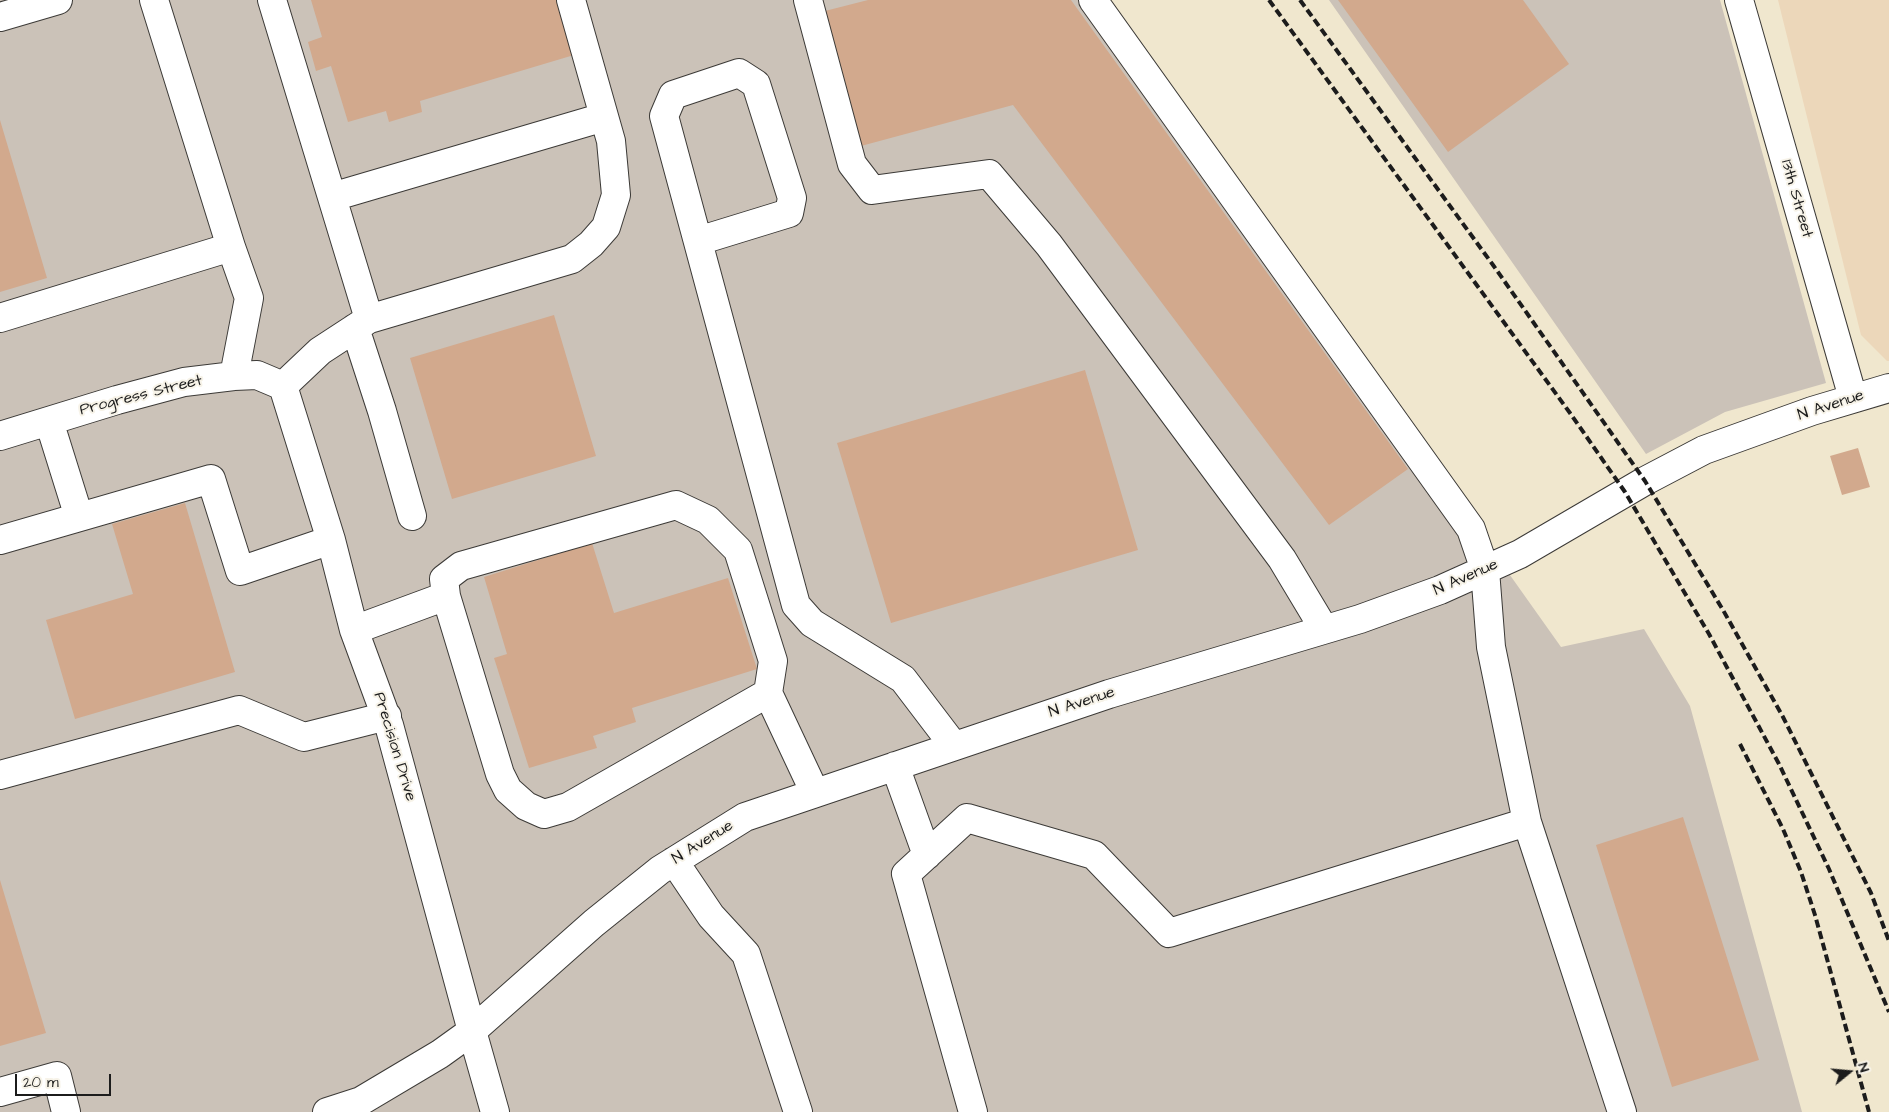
<!DOCTYPE html>
<style>
body{margin:0}
#map{position:relative;width:1889px;height:1112px;overflow:hidden;background:#f0e7ce;font-family:"Architects Daughter",sans-serif}
canvas{display:block}
.north{position:absolute;left:1824px;top:1047px;width:50px;height:50px;-webkit-text-stroke:4px #f7f3e8;paint-order:stroke;rotate:73deg;font-size:14px;font-weight:700;line-height:20px;text-align:center;color:#1c1c1c}
.north::after{content:'';display:block;margin:auto;width:18px;height:22px;background:#1c1c1c;clip-path:polygon(50% 0,100% 100%,50% 72%,0 100%)}
.scale{position:absolute;left:15px;top:1074px;width:96px;height:22px;box-sizing:border-box;border:2px solid #1c1c1c;border-top:0;padding-left:6px;font-size:15px;line-height:18px;white-space:nowrap;color:#1c1c1c;-webkit-text-stroke:4px #f7f3e8;paint-order:stroke}
</style>
<div id="map">
<canvas width="1889" height="1112"></canvas>
<div class="north">N</div>
<div class="scale">20 m</div>
</div>
<script>
const g = document.querySelector('canvas').getContext('2d');
g.lineJoin = 'round';
function paint(path, color) { g.fillStyle = color; g.fill(path, 'evenodd'); }
const shape = rows => new Path2D(rows.map(r => 'M' + r).join(''));
function strokePath(path, color, width, dash) { g.strokeStyle = color; g.lineWidth = width; g.lineCap = dash ? 'butt' : 'round'; g.setLineDash(dash || []); g.stroke(path); }
function drawText(font, color, halo, rows, align = 'center') {
  g.font = font + ' "Architects Daughter",sans-serif'; g.lineWidth = 4; g.setLineDash([]); g.textBaseline = 'middle'; g.strokeStyle = halo; g.fillStyle = color; for (const [text, x, y, turn = 0] of rows) {
    g.save(); g.translate(x, y); g.rotate((+turn || 0) * Math.PI / 180); g.textAlign = isNaN(turn) ? turn : align; if (halo) g.strokeText(text, 0, 0); g.fillText(text, 0, 0); g.restore();
  }
}
paint(shape([
 [1778,0,1889,0,1889,361,1887,361,1861,335]
]), '#ecd7ba');
paint(shape([
 [0,0,1102,0,1561,647,1644,629,1690,706,1802,1112,0,1112],
 [1329,0,1720,0,1826,383,1725,412,1646,454]
]), '#cbc2b8');
paint(shape([
 [311,0,557,0,574,55,420,101,422,112,389,122,386,111,348,122,331,66,316,71,308,42,322,37],
 [868,0,1071,0,1408,469,1329,525,1013,105,861,146,821,12],
 [1338,0,1523,0,1569,64,1448,152],
 [0,120,47,278,0,292],
 [554,315,596,456,452,499,410,358],
 [1085,370,1138,550,891,623,837,443],
 [1858,448,1870,487,1842,495,1830,456],
 [185,503,235,672,75,719,46,620,133,594,112,524],
 [592,543,614,613,728,578,757,669,632,708,636,722,593,736,597,748,529,768,494,658,507,654,484,577],
 [1683,817,1759,1060,1672,1087,1596,845],
 [0,880,46,1033,0,1046]
]), '#d2a98d');
const minor = shape([
 [154,0,231,247],
 [272,0,369,319],
 [808,0,852,164,872,190,989,174,1049,245,1282,559,1324,629],
 [1093,0,1471,529,1485,570,1491,647,1527,822,1622,1112],
 [1739,0,1853,398],
 [0,17,58,0],
 [332,197,604,117],
 [698,241,789,213,792,198,756,84,739,73,673,95,664,116,796,605,812,623,903,679,954,746],
 [0,318,231,247,249,298,234,376],
 [355,328,382,411,412,516],
 [283,386,331,540,354,630,389,725,472,1031,495,1112],
 [283,386,320,351,369,319,572,259,591,244,606,227,616,195,611,141,571,0],
 [49,421,79,517],
 [0,436,117,400,184,382,234,376,257,375,283,386],
 [0,540,211,479,240,571,331,540],
 [354,630,446,596,444,579,461,566,676,505,708,520,738,550,773,661,768,693,568,807,544,814,526,806,508,790,500,774,446,596],
 [768,693,815,793],
 [895,766,927,855],
 [0,775,239,710,304,737,387,716],
 [674,861,711,916,746,954,798,1112],
 [0,1092,57,1076,66,1112],
 [327,1112,361,1101,440,1054,472,1031,594,923,660,870,745,817,1109,694,1360,619,1440,590,1520,554,1645,481,1704,450,1812,411,1889,388],
 [973,1112,906,874,967,818,1094,855,1169,933,1527,822]
]);
strokePath(minor, '#3c3a37', 30);
strokePath(minor, '#fff', 28);
strokePath(shape([
 [1269,0,1570,413,1625,492,1709,634,1779,764,1829,869,1889,1012],
 [1300,0,1493,265,1645,481,1723,610,1783,717,1871,893,1889,941],
 [1740,744,1783,829,1801,872,1815,915,1869,1112]
]), '#1c1c1c', 4, [8, 4]);
drawText('16px', '#1c1c1c', '#f7f3e8', [
 ["13th Street",1796,199,74],
 ["Progress Street",141,396,-14],
 ["N Avenue",1831,406,-18],
 ["N Avenue",1466,578,-24],
 ["N Avenue",1082,703,-18],
 ["Precision Drive",394,747,73],
 ["N Avenue",703,843,-32]
]);
</script>
